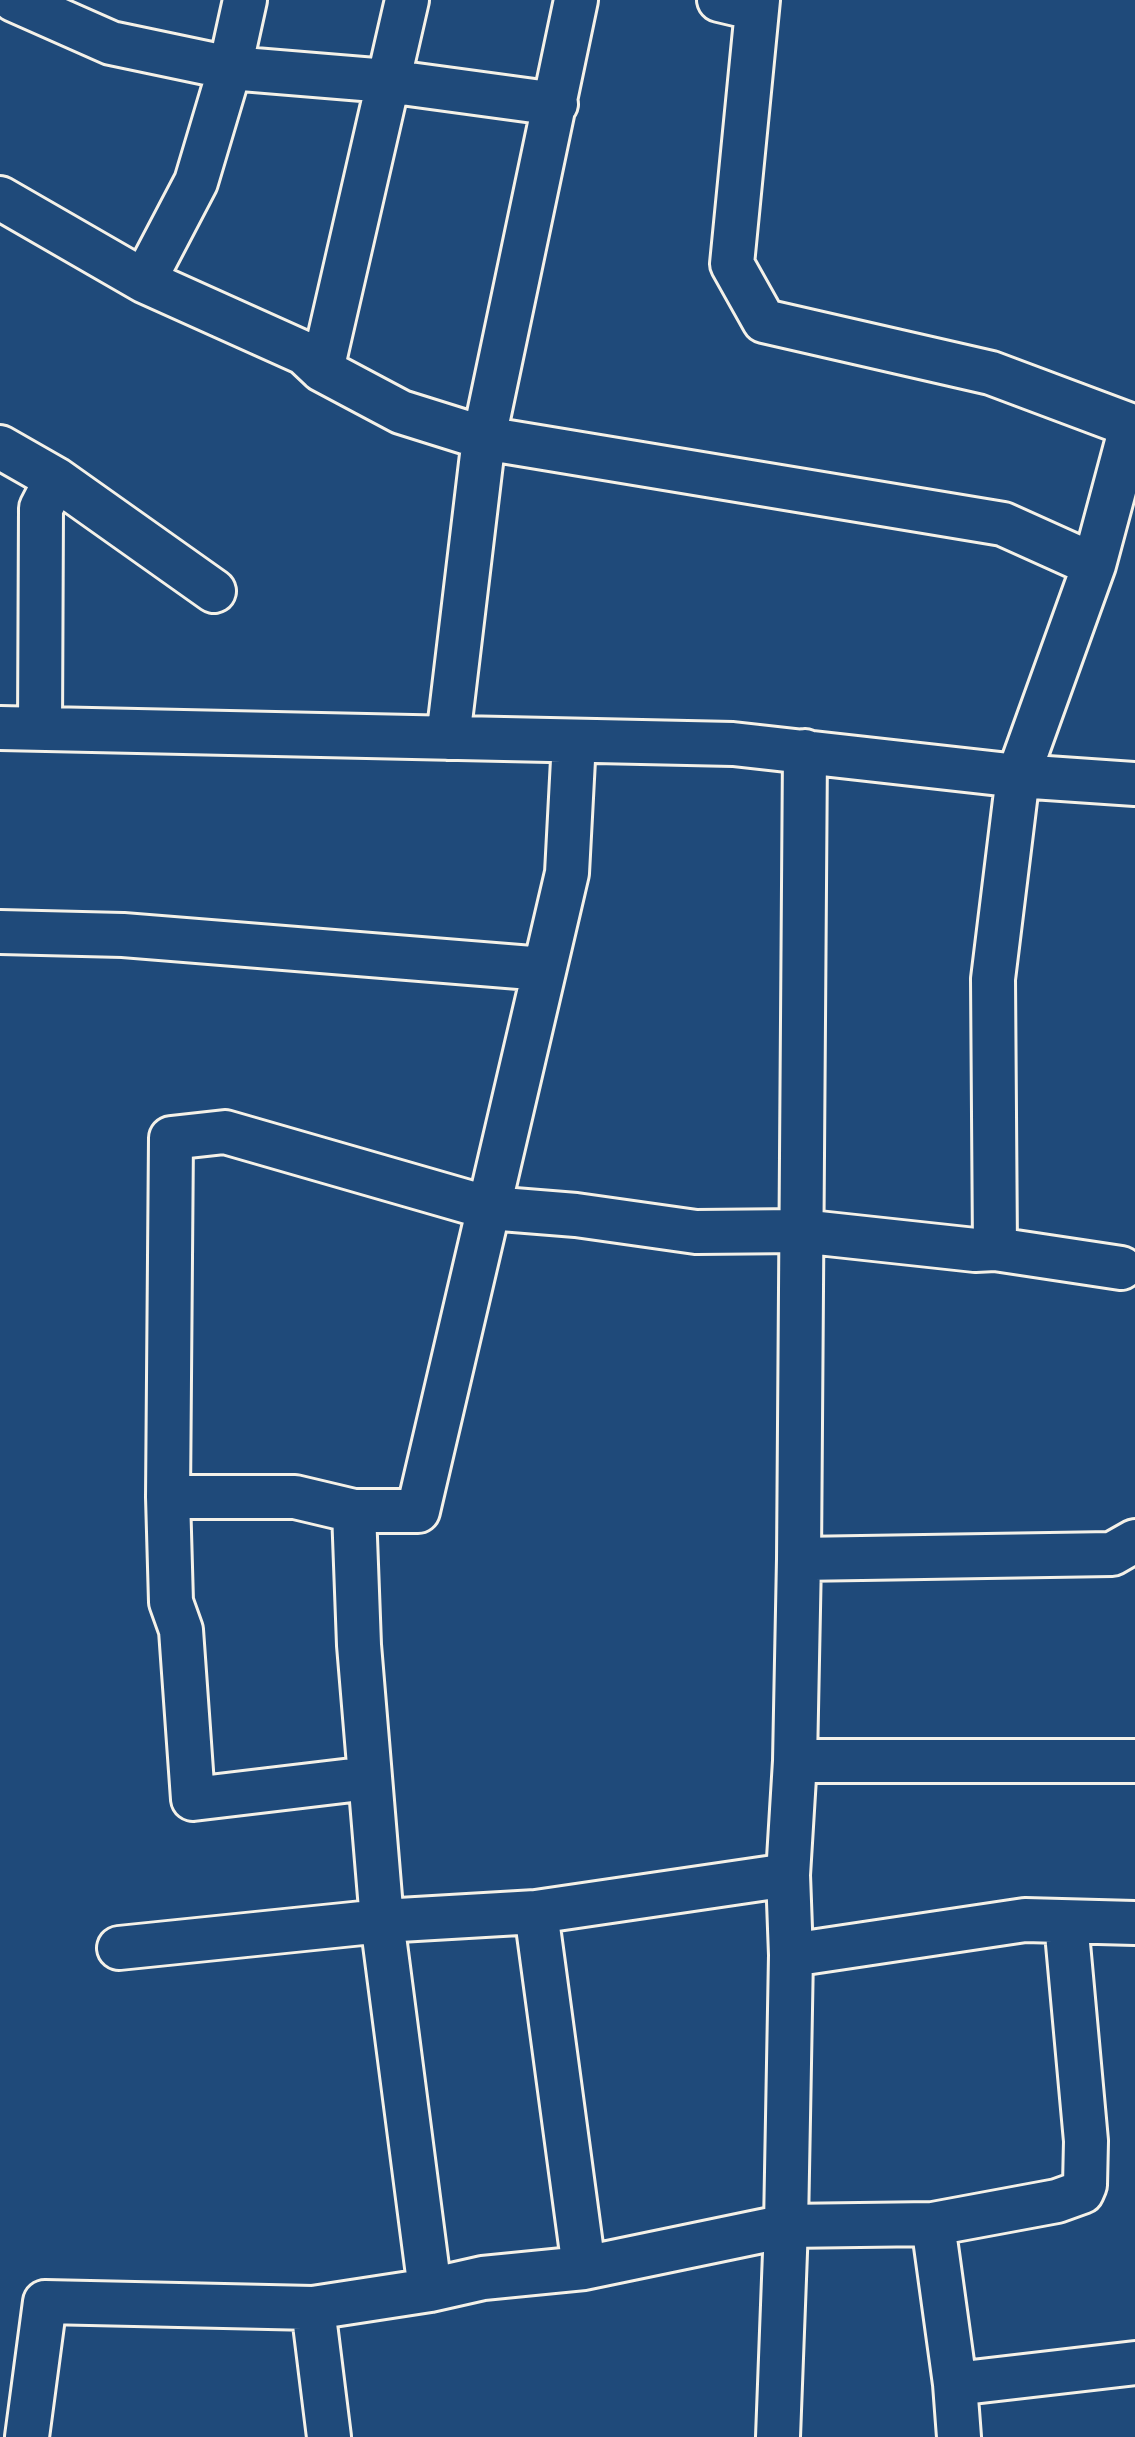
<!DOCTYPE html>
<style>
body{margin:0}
canvas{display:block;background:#1f4a7a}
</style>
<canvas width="1135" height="2437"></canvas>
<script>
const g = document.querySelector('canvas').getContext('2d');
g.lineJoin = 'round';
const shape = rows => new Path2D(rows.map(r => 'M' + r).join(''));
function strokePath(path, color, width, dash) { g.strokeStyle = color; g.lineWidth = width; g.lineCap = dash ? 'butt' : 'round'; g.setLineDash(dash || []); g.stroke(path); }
const minor = shape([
 [14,0,111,43,230,68,387,81,556,104],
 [719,0,757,9],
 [758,0,732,264,764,321,991,373,1135,427],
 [0,198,144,281,304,353,322,370,401,412,484,438,1003,524,1094,565],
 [144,281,196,182,230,68,245,0],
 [322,370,407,0],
 [0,447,56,479,214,591],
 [0,728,733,744,1018,776,1135,784],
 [40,729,41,508,56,479],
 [448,738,484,438,576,0],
 [0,932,123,935,544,969],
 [995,1249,993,979,1018,776,1094,565,1131,427],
 [168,1497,295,1497,354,1511,418,1511,567,873,574,741],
 [354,1511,359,1645,382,1921,430,2290],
 [799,1559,1112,1554,1135,1541],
 [795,1761,1135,1761],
 [369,1778,193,1799,181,1630,171,1602,168,1497,171,1138,225,1132,489,1208,576,1215,696,1232,800,1231,975,1250,995,1249,1121,1268],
 [536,1912,584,2268],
 [119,1948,382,1921,536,1912,788,1875],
 [791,1955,1025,1920,1135,1923],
 [933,2224,955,2384,959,2437],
 [313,2308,329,2437],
 [955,2384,1135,2363],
 [27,2437,45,2302,313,2308,430,2290,483,2278,584,2268,786,2226,933,2224,1057,2201,1082,2192,1085,2185,1086,2141,1066,1922],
 [778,2437,786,2226,791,1955,788,1875,795,1761,799,1559,805,751]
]);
strokePath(minor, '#f4f1e8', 48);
strokePath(minor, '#1f4a7a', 42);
</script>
